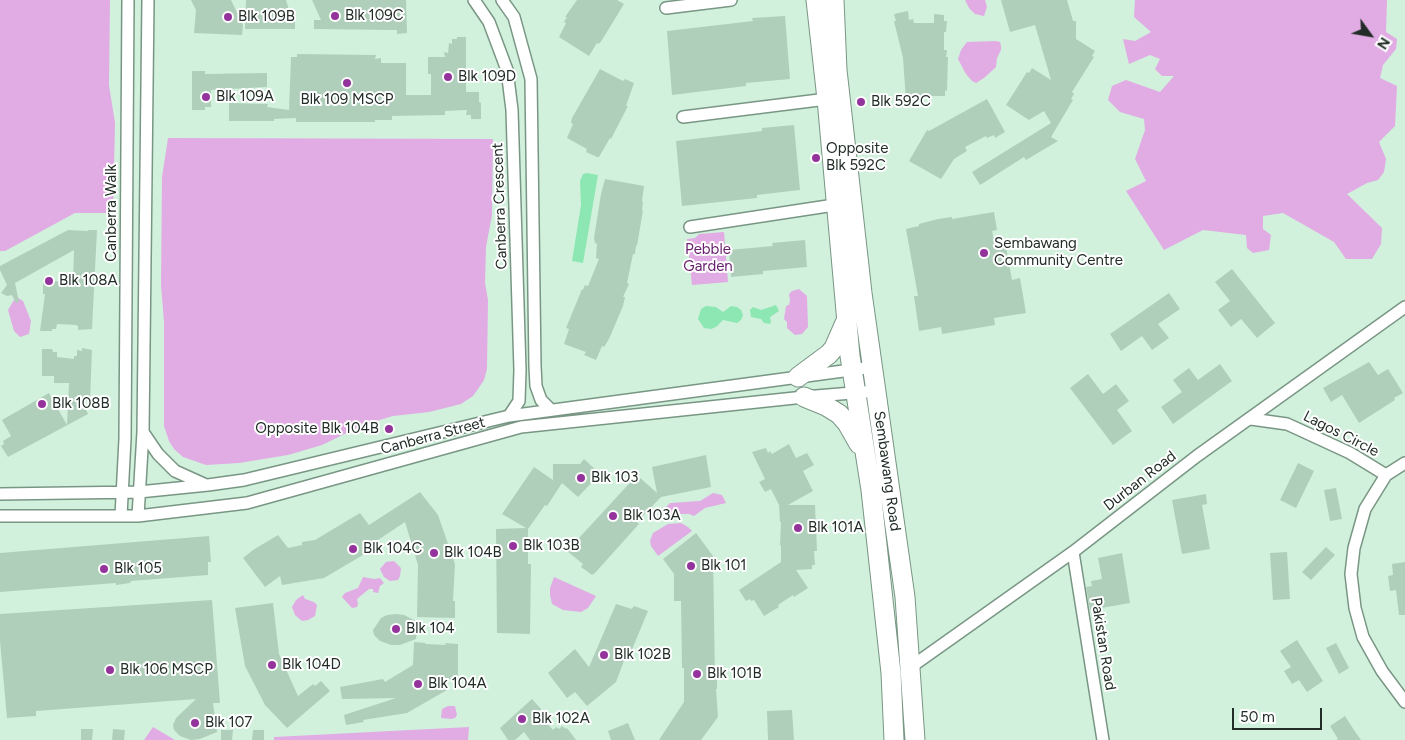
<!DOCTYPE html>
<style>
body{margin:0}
#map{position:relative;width:1405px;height:740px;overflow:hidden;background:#d1f1dd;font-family:Figtree,sans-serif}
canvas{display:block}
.north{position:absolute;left:1345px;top:10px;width:50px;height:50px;-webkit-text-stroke:4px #fff;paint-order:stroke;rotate:122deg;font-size:14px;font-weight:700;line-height:20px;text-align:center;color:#212d26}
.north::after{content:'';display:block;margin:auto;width:18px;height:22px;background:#212d26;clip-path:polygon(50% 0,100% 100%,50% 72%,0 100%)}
.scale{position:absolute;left:1232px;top:708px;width:90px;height:22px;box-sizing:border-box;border:2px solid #212d26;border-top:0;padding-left:6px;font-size:15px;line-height:18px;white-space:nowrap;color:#212d26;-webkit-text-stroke:4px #fff;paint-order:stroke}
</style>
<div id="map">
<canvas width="1405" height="740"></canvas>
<div class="north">N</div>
<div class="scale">50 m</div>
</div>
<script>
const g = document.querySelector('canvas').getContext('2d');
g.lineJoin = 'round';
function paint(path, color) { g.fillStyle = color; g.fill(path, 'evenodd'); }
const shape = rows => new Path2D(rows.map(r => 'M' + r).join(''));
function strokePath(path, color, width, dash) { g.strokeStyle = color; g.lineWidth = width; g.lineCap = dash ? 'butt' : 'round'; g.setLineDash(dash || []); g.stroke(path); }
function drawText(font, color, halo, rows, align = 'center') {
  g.font = font + ' Figtree,sans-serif'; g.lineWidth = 4; g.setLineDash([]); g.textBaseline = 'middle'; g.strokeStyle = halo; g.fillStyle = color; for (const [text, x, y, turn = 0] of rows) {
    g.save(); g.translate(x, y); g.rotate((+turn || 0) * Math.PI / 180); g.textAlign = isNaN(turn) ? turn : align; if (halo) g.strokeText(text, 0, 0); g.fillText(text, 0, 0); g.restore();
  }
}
paint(shape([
 [0,0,110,0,109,85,115,123,113,213,75,213,5,251,0,251],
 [965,0,985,0,987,7,984,16,975,14,969,8],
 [1135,0,1387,0,1386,32,1397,39,1396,49,1383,65,1380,78,1397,86,1395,126,1379,142,1386,159,1384,172,1378,180,1367,183,1347,194,1382,228,1381,244,1372,259,1346,259,1334,242,1283,213,1263,216,1263,229,1271,235,1269,250,1253,253,1247,248,1246,235,1203,230,1164,250,1126,191,1146,181,1135,159,1145,130,1144,119,1120,112,1108,100,1112,86,1126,80,1160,92,1174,76,1162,76,1155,69,1160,59,1150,55,1129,64,1123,39,1135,41,1151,32,1134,17],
 [996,41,1000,42,1001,46,1001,50,997,58,996,67,984,78,976,83,972,81,966,74,958,59,961,50,967,42],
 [168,138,493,139,492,215,486,247,485,283,488,300,487,369,484,380,478,389,473,396,461,404,429,412,393,416,363,425,322,445,288,455,239,463,206,465,183,457,174,449,169,441,164,426,164,322,161,285,162,177],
 [724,232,728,282,692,285,687,239,695,238,699,234],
 [799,289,807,296,808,327,802,334,795,335,787,328,787,322,784,319,786,306,789,305,790,301,789,294,792,291],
 [18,298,23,301,31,321,29,334,20,337,14,331,8,310,14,300],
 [713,493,722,495,726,503,705,508,694,516,689,514,664,514,665,508,670,503,700,501],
 [681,523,688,527,692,531,658,556,651,546,650,541,653,533,668,524],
 [394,561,401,568,400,576,398,580,390,581,384,577,380,569,386,562],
 [363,577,374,579,380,578,384,583,380,586,378,593,373,592,373,589,369,589,357,599,358,604,357,607,352,608,342,597,345,593,358,588],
 [554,577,596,596,588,608,581,612,563,610,552,604,550,595,550,588],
 [303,595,305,599,314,602,317,605,315,616,308,620,302,621,295,615,292,607,296,600],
 [448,706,455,706,457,715,455,718,451,719,441,718,442,709],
 [153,727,175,740,144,740],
 [469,727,468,740,274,740,274,737]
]), '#e1abe4');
paint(shape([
 [587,173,598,175,583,263,572,261,581,205,580,181,583,174],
 [776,305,779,311,770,317,771,322,770,324,764,323,761,319,751,317,750,310,753,307,761,310],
 [706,306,716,307,723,312,731,306,737,307,741,310,743,315,741,320,737,323,723,320,716,327,711,329,704,328,698,319,701,309]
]), '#8ce7b3');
paint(shape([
 [191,0,231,0,243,25,242,35,194,33,196,10],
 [246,0,286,0,291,16,295,16,295,29,245,29],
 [312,0,406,0,407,33,397,34,397,30,393,30,314,29,314,20,321,20],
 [577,0,617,0,624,4,602,40,599,44,597,43,589,56,559,37,566,23,564,22,567,17,565,17],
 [1001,0,1067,0,1073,21,1076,21,1076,39,1095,51,1092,56,1094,57,1072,92,1074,94,1071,99,1073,100,1051,137,1058,141,1026,160,1024,157,980,185,972,172,1051,123,1044,111,1029,120,1006,105,1027,72,1029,73,1032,68,1051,80,1035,25,1010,32],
 [908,11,909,20,913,19,914,23,934,23,934,14,944,15,944,21,947,21,946,32,944,32,944,50,947,50,946,57,948,57,947,91,945,90,945,96,923,96,924,97,918,98,919,103,908,104,908,101,906,101,903,58,894,21,896,21,894,14],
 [785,16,790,79,746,83,746,86,672,95,667,31,753,21,752,18],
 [457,37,466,37,466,92,479,92,479,102,481,103,481,119,471,119,471,115,466,115,467,110,445,111,445,115,392,116,392,120,375,120,375,122,296,122,296,118,274,119,274,121,229,121,229,103,268,104,267,107,289,110,291,57,297,57,297,54,376,55,375,59,381,58,381,63,406,63,406,95,431,95,431,74,428,74,428,57,445,57,444,52,448,53,449,43,452,44,452,39,457,39],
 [600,69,623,81,625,79,634,83,626,106,628,106,611,139,610,138,599,157,597,157,586,152,587,149,567,138,573,124,571,123,572,118],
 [192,71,205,71,205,74,267,73,267,87,211,90,211,107,205,107,205,110,192,110],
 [987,99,1005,132,995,138,994,135,987,138,986,136,965,147,967,151,954,159,941,179,909,161,927,130,929,131],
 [794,125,800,190,757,195,757,198,682,206,676,141,762,131,762,128],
 [605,179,644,186,642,201,643,202,642,210,643,210,637,246,636,245,635,254,633,254,627,283,629,284,623,297,625,297,623,306,609,339,604,347,602,346,596,360,584,355,586,352,564,344,569,329,566,328,578,299,582,289,583,290,585,285,588,286,599,259,596,258,597,244,595,243,594,238,601,194],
 [994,212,997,230,992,231,996,249,1006,247,1012,280,1020,278,1026,313,994,318,995,325,942,334,941,327,919,331,914,296,918,296,906,229,919,226,919,224,938,219,952,217,952,219],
 [68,230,88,231,88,230,97,230,92,329,78,330,78,326,76,325,57,324,56,329,52,329,52,331,40,331,45,294,43,294,43,278,54,279,54,281,73,283,74,250,15,283,19,302,16,303,12,295,7,296,1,293,7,285,0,270,0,266],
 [805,240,807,267,763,271,763,274,731,277,729,250,773,246,772,243],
 [1232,269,1275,323,1257,338,1241,319,1231,327,1218,310,1230,301,1215,282],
 [1169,293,1180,309,1158,324,1169,338,1152,350,1142,336,1121,351,1110,334],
 [82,348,92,350,90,401,82,401,88,414,8,457,1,446,4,444,3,441,11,436,2,420,49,393,67,425,69,383,54,383,54,376,42,376,42,349,52,349,53,352,57,352,57,357,74,359,74,356,77,356,77,350,82,351],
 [1369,362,1378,375,1388,369,1403,393,1394,398,1395,400,1359,423,1342,395,1331,402,1323,388],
 [1220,364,1232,381,1173,424,1161,407,1182,392,1173,380,1189,368,1198,380],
 [1088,374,1103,394,1116,384,1129,401,1117,410,1132,431,1113,445,1070,388],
 [789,444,796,458,807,453,814,465,803,471,813,491,788,505,815,505,817,551,814,551,815,565,812,565,812,569,796,570,808,588,794,597,793,595,778,605,779,607,764,616,754,600,751,601,750,599,746,601,739,590,781,562,781,546,780,545,781,522,780,522,779,505,771,489,765,492,759,482,765,479,752,452,766,448,768,453,770,451,772,454],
 [706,455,711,487,661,497,637,522,639,524,595,573,592,575,581,567,583,564,567,551,637,475,657,493,652,467],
 [584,459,600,474,578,497,562,483,547,506,545,505,528,529,528,564,531,564,530,634,497,633,496,529,526,528,502,514,534,467,553,480,553,464,580,464],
 [1298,463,1314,471,1296,508,1280,500],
 [1336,488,1342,519,1330,521,1324,490],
 [420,492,438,515,455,564,453,601,455,601,455,618,417,617,418,565,405,522,378,540,380,545,324,578,282,585,280,576,265,587,243,558,253,550,278,535,288,548,302,545,302,542,315,540,360,513,369,525],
 [1206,494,1207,504,1202,505,1210,549,1182,554,1172,500],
 [696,533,713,556,715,678,717,678,717,689,716,689,718,717,701,740,659,740,684,702,684,668,682,668,681,601,674,601,674,574,663,559],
 [209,536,211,562,208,562,208,575,131,581,130,583,116,585,116,583,0,592,0,553],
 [1326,547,1335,555,1311,580,1302,572],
 [1287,552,1290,599,1273,600,1270,553],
 [1122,553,1130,603,1090,610,1086,587,1092,586,1091,581,1102,579,1098,558],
 [1405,562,1405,615,1399,615,1396,590,1390,591,1388,576,1393,575,1392,564],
 [212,600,220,703,213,703,217,732,200,739,191,740,180,736,174,730,173,725,176,718,196,699,36,711,36,716,7,718,0,641,0,614],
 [273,603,279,654,298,696,313,684,315,686,321,681,330,691,287,728,265,705,245,666,235,608],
 [616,604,632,609,634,606,648,611,628,659,625,658,616,682,587,706,575,692,567,698,548,673,575,649,589,667],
 [396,614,404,615,418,622,416,639,400,645,391,645,380,641,374,635,373,630,381,618,387,615],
 [1297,640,1323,681,1307,692,1299,680,1292,684,1284,671,1291,667,1280,651],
 [414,642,425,643,426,644,446,645,445,643,458,644,458,680,441,679,447,690,407,713,363,720,364,722,346,725,344,715,396,698,342,699,340,687,383,679,385,682,413,665],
 [1336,643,1349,668,1339,674,1326,648],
 [532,699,541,709,538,713,553,730,556,727,559,729,562,726,566,729,567,728,576,740,530,740,524,732,515,740,508,740,500,728],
 [792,710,794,740,768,740,767,711],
 [1345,716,1354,730,1361,740,1336,740,1338,739,1330,726],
 [628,723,635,740,611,740,608,731],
 [81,729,93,729,92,740,81,740],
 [113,729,125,730,124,740,112,740],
 [221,730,233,730,232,740,221,740],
 [253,730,264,730,264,740,252,740]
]), '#b0cfbb');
const street = shape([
 [474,0,489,22,507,70,512,110,520,370,519,401,509,416],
 [502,0,514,17,531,79,535,366,536,386,541,400,550,409],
 [666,8,731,0],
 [683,117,827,99],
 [690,227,841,204],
 [1251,419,1287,424,1298,429,1350,453,1386,475],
 [143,432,158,454,175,471,206,485],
 [1405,463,1386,475,1365,509,1354,548,1351,574,1355,608,1363,637,1382,671,1405,702],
 [0,494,139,492,208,485,244,480,509,416,873,367],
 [0,516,138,516,247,503,521,427,804,397,876,391],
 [121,516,125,439,128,0],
 [138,516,143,432,148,0],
 [1073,552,1103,740],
 [908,669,1073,552,1197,456,1405,307]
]);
const primary = shape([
 [816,0,827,99,850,356,871,490,891,673,894,740],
 [834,0,837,70,862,293,905,597,915,740],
 [798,377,829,354,834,348,845,323],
 [804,397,826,406,839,414,847,423,859,444]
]);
strokePath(street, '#799684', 14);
strokePath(primary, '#799684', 21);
strokePath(street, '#fff', 11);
strokePath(primary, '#fff', 19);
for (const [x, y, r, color] of [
 [335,16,5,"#93339b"],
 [228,17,5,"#93339b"],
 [448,77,5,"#93339b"],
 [347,83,5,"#93339b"],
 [206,97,5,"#93339b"],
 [861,102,5,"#93339b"],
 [816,158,5,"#93339b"],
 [984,253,5,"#93339b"],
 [49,281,5,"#93339b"],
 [42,404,5,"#93339b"],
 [389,429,5,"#93339b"],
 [581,478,5,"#93339b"],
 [613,516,5,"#93339b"],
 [798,528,5,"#93339b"],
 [513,546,5,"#93339b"],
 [353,549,5,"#93339b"],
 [434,553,5,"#93339b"],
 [691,566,5,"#93339b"],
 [104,569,5,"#93339b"],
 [396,629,5,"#93339b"],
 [604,655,5,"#93339b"],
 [272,665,5,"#93339b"],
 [110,670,5,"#93339b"],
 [697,674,5,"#93339b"],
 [418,684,5,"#93339b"],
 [522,719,5,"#93339b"],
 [195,723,5,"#93339b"]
]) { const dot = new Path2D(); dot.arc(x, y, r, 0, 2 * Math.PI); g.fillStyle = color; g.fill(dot); strokePath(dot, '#fff', 2); }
drawText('15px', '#212d26', '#fff', [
 ["Blk 109C",345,16],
 ["Blk 109B",238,17],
 ["Blk 109D",458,77],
 ["Blk 109A",216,97],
 ["Blk 109 MSCP",347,100,"center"],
 ["Blk 592C",871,102],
 ["Opposite",826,149],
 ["Blk 592C",826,166],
 ["Sembawang",994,244],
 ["Community Centre",994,261],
 ["Blk 108A",59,281],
 ["Blk 108B",52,404],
 ["Opposite Blk 104B",379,429,"right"],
 ["Blk 103",591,478],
 ["Blk 103A",623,516],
 ["Blk 101A",808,528],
 ["Blk 103B",523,546],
 ["Blk 104C",363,549],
 ["Blk 104B",444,553],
 ["Blk 101",701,566],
 ["Blk 105",114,569],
 ["Blk 104",406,629],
 ["Blk 102B",614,655],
 ["Blk 104D",282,665],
 ["Blk 106 MSCP",120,670],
 ["Blk 101B",707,674],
 ["Blk 104A",428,684],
 ["Blk 102A",532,719],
 ["Blk 107",205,723]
], 'left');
drawText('15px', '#212d26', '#fff', [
 ["Canberra Crescent",500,206,-92],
 ["Canberra Walk",112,213,-90],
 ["Lagos Circle",1341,434,27],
 ["Canberra Street",433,436,-15],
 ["Sembawang Road",887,471,82],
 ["Durban Road",1140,481,-38],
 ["Pakistan Road",1103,644,81]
]);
drawText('15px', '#69206f', '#fff', [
 ["Pebble",708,250],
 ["Garden",708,267]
]);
</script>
